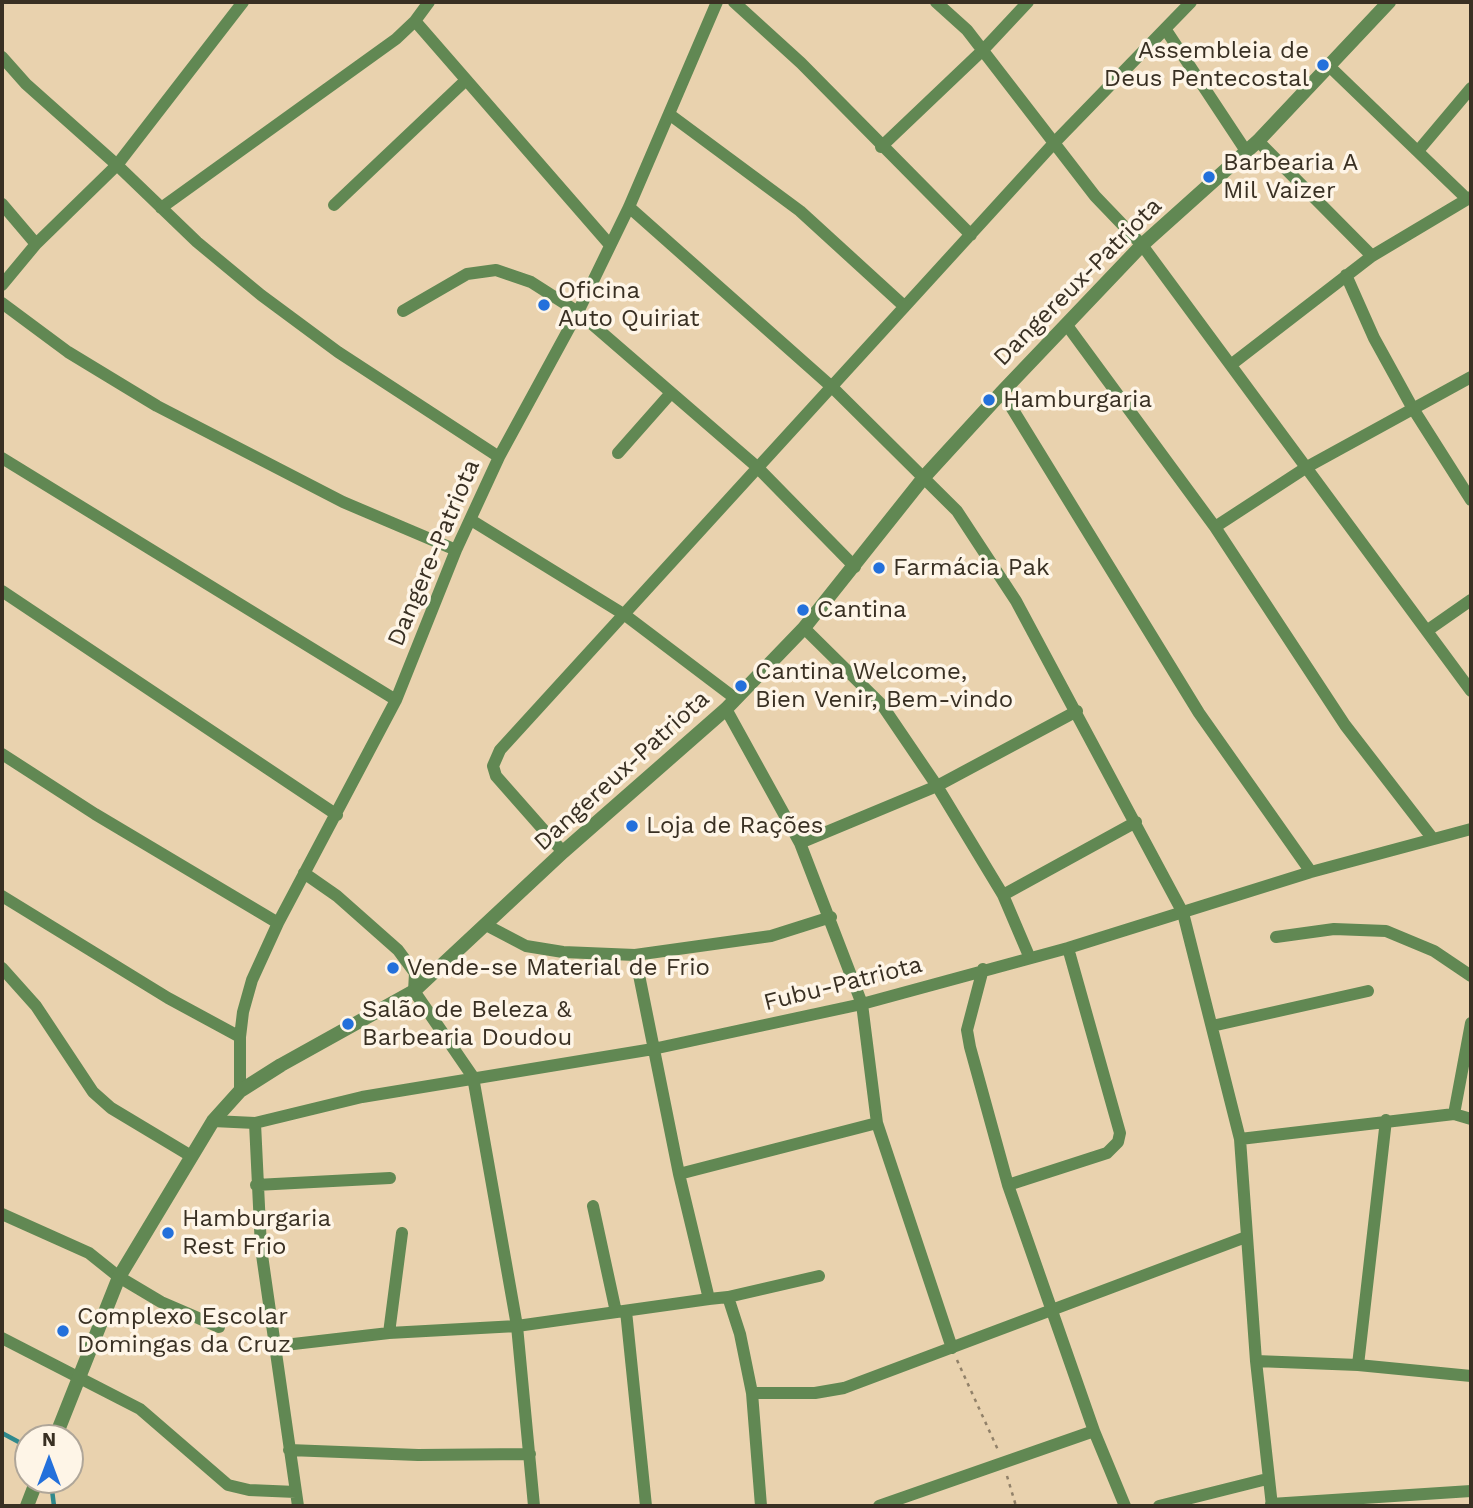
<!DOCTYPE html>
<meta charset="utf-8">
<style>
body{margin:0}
#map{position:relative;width:1473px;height:1508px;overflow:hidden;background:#e9d2ae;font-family:"Work Sans",sans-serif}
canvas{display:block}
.frame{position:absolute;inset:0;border:4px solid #393023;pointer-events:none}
.north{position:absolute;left:14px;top:1424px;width:70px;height:70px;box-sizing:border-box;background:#fef5e7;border:2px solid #afa699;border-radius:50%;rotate:0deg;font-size:19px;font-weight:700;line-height:28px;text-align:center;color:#393023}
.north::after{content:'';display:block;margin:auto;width:24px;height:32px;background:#2370db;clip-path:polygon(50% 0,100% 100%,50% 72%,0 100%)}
</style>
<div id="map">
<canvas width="1473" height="1508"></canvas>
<div class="frame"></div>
<div class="north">N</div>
</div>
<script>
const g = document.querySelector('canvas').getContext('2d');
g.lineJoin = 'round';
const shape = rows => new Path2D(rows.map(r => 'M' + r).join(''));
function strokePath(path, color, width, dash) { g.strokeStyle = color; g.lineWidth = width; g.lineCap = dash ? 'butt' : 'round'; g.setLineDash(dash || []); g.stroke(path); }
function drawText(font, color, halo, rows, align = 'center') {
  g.font = font + ' "Work Sans",sans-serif'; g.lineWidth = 7; g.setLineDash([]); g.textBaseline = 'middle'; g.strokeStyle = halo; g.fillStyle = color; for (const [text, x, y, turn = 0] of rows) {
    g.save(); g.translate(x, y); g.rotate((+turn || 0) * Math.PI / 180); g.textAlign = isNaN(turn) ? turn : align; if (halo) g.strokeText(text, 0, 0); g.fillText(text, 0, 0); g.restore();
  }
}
strokePath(shape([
 [2,1433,28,1447],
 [51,1482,54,1506]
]), '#30898c', 4.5);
strokePath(shape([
 [957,1360,998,1450],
 [1007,1476,1016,1506]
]), '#918169', 2.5, [3.5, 5]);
strokePath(shape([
 [734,2,801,63,971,235],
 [936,2,967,30,1095,196,1142,245,1471,691],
 [415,21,610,245],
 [1166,30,1246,151],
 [2,57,26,84,117,165,197,242,261,295,338,352,499,457],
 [1329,66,1467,199],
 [669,114,800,211,904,306],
 [1258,141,1372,256],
 [881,147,984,49,1028,2],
 [1418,151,1471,88],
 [2,204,36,244],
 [334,205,465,81],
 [629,207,833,388,957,511,1016,601,1183,913,1240,1139,1256,1361,1272,1506],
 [161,208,396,39,415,21,429,2],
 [1346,275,1374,338,1412,407,1471,500],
 [2,285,36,244,117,165,243,2],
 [2,303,68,352,157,406,343,502,456,550],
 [403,311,467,274,496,270,531,282,578,312,756,466,855,567],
 [1066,324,1215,527,1345,725,1433,839],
 [1232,364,1372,256,1471,197],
 [1002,392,1199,713,1311,872],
 [618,453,671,393],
 [2,458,396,700],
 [471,520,625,615,736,699],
 [1215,527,1307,467,1471,377],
 [2,591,337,815],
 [804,628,882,705,937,786,1003,895,1029,956],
 [1428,630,1471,600],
 [726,709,800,843,862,1004,877,1123,952,1348],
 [2,754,95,814,278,923],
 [800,843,937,786,1077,711],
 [563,852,496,776,493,766,500,750,1054,143,1191,2],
 [304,873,337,896,398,950,415,973,414,991,473,1077,517,1326,534,1506],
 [1003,895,1136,822],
 [2,896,168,998,240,1037],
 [486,925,526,946,563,952,635,955,771,936,831,917],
 [1276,937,1334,929,1386,931,1434,951,1471,976],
 [635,955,679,1174,709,1299,728,1297,740,1334,752,1393,761,1506],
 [2,968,36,1006,93,1092,111,1108,191,1156],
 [983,969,967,1030,970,1047,1008,1185,1094,1431,1125,1506],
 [1212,1026,1368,991],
 [240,1091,240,1037,243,1012,252,980,278,923,396,700,456,550,499,457,578,312,629,207,717,2],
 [1454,1114,1471,1023],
 [213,1121,255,1123,362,1097,653,1049,862,1004,1068,948,1311,872,1471,829],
 [255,1123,261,1248,298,1506],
 [1240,1139,1454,1114,1471,1119],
 [679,1174,877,1123],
 [256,1185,390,1178],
 [1008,1185,1107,1153,1118,1142,1120,1133,1068,948],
 [593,1206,616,1312],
 [2,1214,89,1253,119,1277,161,1302,219,1327],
 [728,1297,819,1276],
 [626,1311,646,1506],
 [389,1333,402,1233],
 [2,1338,140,1409,228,1485,249,1490,296,1492],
 [276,1346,389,1333,517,1326,709,1299],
 [1256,1361,1358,1365,1471,1376],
 [1358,1365,1386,1120],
 [752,1393,815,1393,844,1388,1246,1237],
 [289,1450,418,1455,530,1454],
 [1271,1504,1471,1491],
 [879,1506,1094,1431],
 [1159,1506,1267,1479]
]), '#618853', 12);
strokePath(shape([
 [55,1438,119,1277,213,1121,240,1091,281,1065,414,991,563,852,726,709,804,628,925,476,1002,392,1142,245,1258,141,1389,2],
 [27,1506,37,1480]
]), '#618853', 14);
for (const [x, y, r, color] of [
 [1323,65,7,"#2370db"],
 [1209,177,7,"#2370db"],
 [544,305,7,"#2370db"],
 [989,400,7,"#2370db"],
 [879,568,7,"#2370db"],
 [803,610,7,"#2370db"],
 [741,686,7,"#2370db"],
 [632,826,7,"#2370db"],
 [393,968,7,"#2370db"],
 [348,1024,7,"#2370db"],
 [168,1233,7,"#2370db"],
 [63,1331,7,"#2370db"]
]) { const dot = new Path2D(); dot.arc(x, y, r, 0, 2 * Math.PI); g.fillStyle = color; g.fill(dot); strokePath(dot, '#fef5e7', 2.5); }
drawText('24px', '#393023', '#fef5e7', [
 ["Assembleia de",1309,51,"right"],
 ["Deus Pentecostal",1309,79,"right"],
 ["Barbearia A",1223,163],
 ["Mil Vaizer",1223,191],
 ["Oficina",558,291],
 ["Auto Quiriat",558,319],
 ["Hamburgaria",1003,400],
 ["Farmácia Pak",893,568],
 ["Cantina",817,610],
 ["Cantina Welcome,",755,672],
 ["Bien Venir, Bem-vindo",755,700],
 ["Loja de Rações",646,826],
 ["Vende-se Material de Frio",407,968],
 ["Salão de Beleza &",362,1010],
 ["Barbearia Doudou",362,1038],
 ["Hamburgaria",182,1219],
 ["Rest Frio",182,1247],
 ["Complexo Escolar",77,1317],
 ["Domingas da Cruz",77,1345]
], 'left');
drawText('24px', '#393023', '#fef5e7', [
 ["Dangereux-Patriota",1078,282,-45],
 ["Dangere-Patriota",434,553,-67],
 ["Dangereux-Patriota",622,771,-42],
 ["Fubu-Patriota",843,984,-14]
]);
</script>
